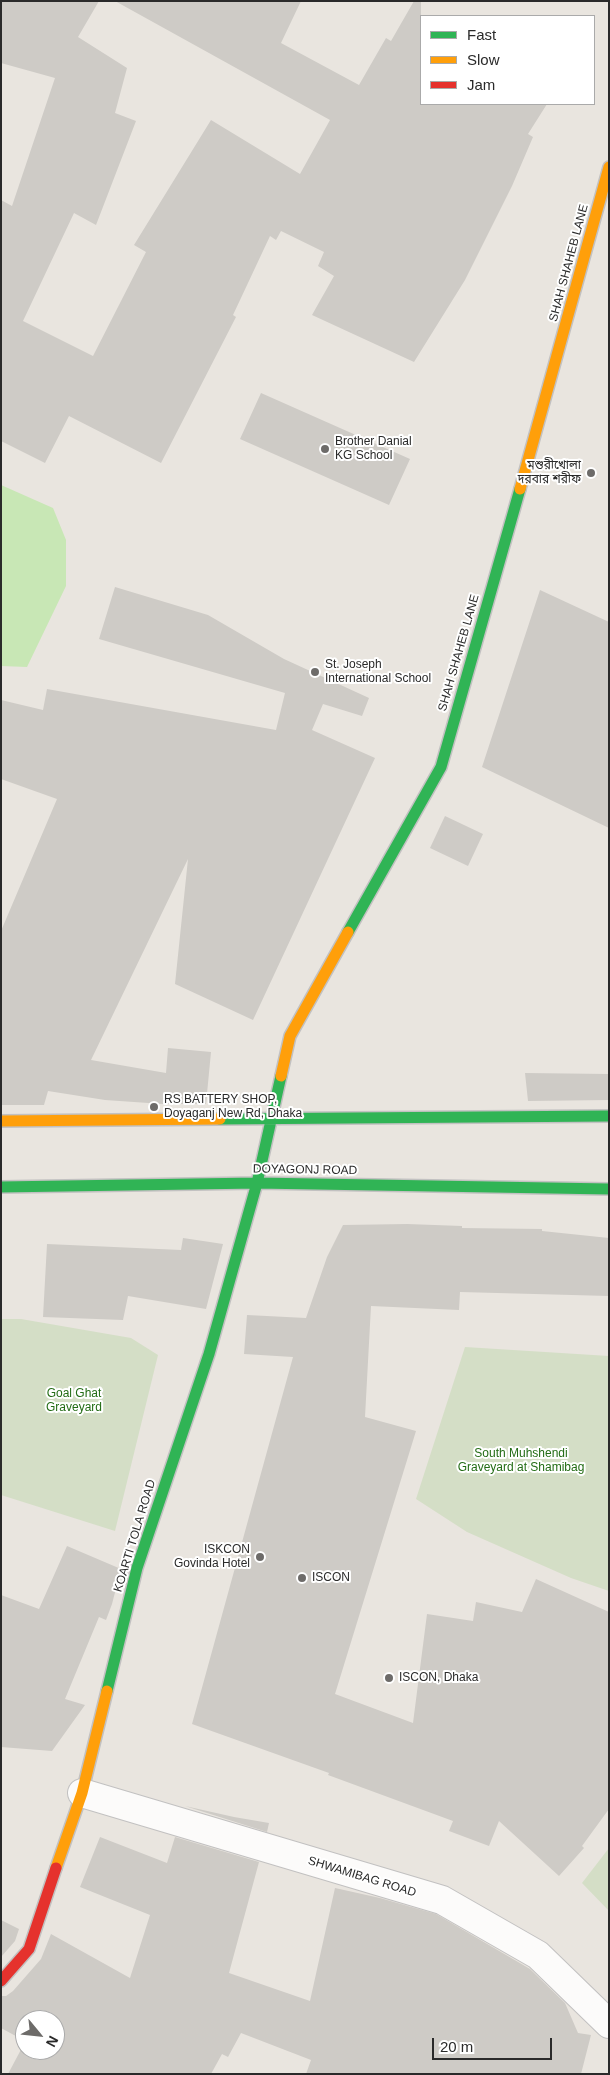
<!DOCTYPE html>
<meta charset="utf-8">
<style>
body{margin:0}
#map{position:relative;width:610px;height:2075px;overflow:hidden;background:#e9e5df;font-family:Helvetica,sans-serif}
canvas{display:block}
.frame{position:absolute;inset:0;border:2px solid #2a2a2a;pointer-events:none}
.legend{position:absolute;left:420px;top:15px;width:175px;height:90px;box-sizing:border-box;background:#fff;border:1px solid #aaa;margin:0;padding:6px 9px;list-style:none;font-size:15px;color:#2a2a2a}
.legend li{display:flex;align-items:center;gap:10px;height:25px}
.legend b{width:25px;border:1px solid #aaa}
.north{position:absolute;left:15px;top:2010px;width:50px;height:50px;box-sizing:border-box;background:#fff;border:1px solid #aaa;border-radius:50%;rotate:118deg;font-size:14px;font-weight:700;line-height:20px;text-align:center;color:#2a2a2a}
.north::after{content:'';display:block;margin:auto;width:18px;height:22px;background:#6d6b69;clip-path:polygon(50% 0,100% 100%,50% 72%,0 100%)}
.scale{position:absolute;left:432px;top:2038px;width:120px;height:22px;box-sizing:border-box;border:2px solid #2a2a2a;border-top:0;padding-left:6px;font-size:15px;line-height:18px;white-space:nowrap;color:#2a2a2a;-webkit-text-stroke:4px #fff;paint-order:stroke}
</style>
<div id="map">
<canvas width="610" height="2075"></canvas>
<div class="frame"></div>
<ul class="legend">
<li><b style="height:6px;background:#30b455"></b>Fast</li>
<li><b style="height:6px;background:#ff9f0a"></b>Slow</li>
<li><b style="height:6px;background:#e5322d"></b>Jam</li>
</ul>
<div class="north">N</div>
<div class="scale">20 m</div>
</div>
<script>
const g = document.querySelector('canvas').getContext('2d');
g.lineJoin = 'round';
function paint(path, color) { g.fillStyle = color; g.fill(path, 'evenodd'); }
const shape = rows => new Path2D(rows.map(r => 'M' + r).join(''));
function strokePath(path, color, width, dash) { g.strokeStyle = color; g.lineWidth = width; g.lineCap = dash ? 'butt' : 'round'; g.setLineDash(dash || []); g.stroke(path); }
function drawText(font, color, halo, rows, align = 'center') {
  g.font = font + ' Helvetica,"Noto Sans Bengali",sans-serif'; g.lineWidth = 4; g.setLineDash([]); g.textBaseline = 'middle'; g.strokeStyle = halo; g.fillStyle = color; for (const [text, x, y, turn = 0] of rows) {
    g.save(); g.translate(x, y); g.rotate((+turn || 0) * Math.PI / 180); g.textAlign = isNaN(turn) ? turn : align; if (halo) g.strokeText(text, 0, 0); g.fillText(text, 0, 0); g.restore();
  }
}
paint(shape([
 [1,485,53,508,66,540,66,586,27,667,1,666]
]), '#c8e7b5');
paint(shape([
 [1,1319,21,1319,131,1338,158,1355,115,1531,1,1495],
 [465,1347,609,1356,609,1591,571,1578,467,1532,416,1499],
 [609,1848,609,1911,582,1883]
]), '#d4dec6');
paint(shape([
 [1,1,99,1,78,37,127,68,115,113,136,121,96,225,74,213,23,321,93,356,146,252,134,245,211,120,300,174,330,120,115,1,301,1,281,43,359,85,386,38,391,41,414,1,421,1,421,104,547,104,528,134,533,137,512,186,465,280,414,362,312,315,334,276,318,266,324,252,281,231,276,240,270,236,233,315,236,317,161,463,69,416,45,463,1,441,1,200,12,206,55,78,1,63],
 [261,393,410,459,389,505,240,439],
 [115,587,208,615,284,659,369,698,362,716,323,704,312,730,375,758,253,1020,175,984,188,859,91,1060,166,1073,168,1048,211,1052,206,1104,163,1104,105,1100,48,1091,44,1105,1,1105,1,931,57,799,1,779,1,700,43,710,47,689,276,730,285,693,99,639],
 [540,590,609,622,609,828,482,767],
 [445,816,483,834,468,866,430,848],
 [525,1073,609,1074,609,1100,528,1101],
 [407,1224,462,1226,462,1228,542,1229,542,1231,609,1238,609,1296,460,1292,459,1310,371,1306,365,1417,416,1431,335,1694,413,1723,427,1614,473,1621,476,1602,522,1612,536,1579,609,1612,609,1809,582,1846,584,1848,559,1876,499,1821,489,1846,449,1831,453,1821,328,1775,329,1773,192,1724,293,1357,244,1354,247,1315,306,1318,327,1257,343,1225],
 [183,1238,223,1244,206,1309,128,1296,123,1320,43,1317,47,1244,181,1250],
 [67,1546,121,1569,112,1604,106,1620,99,1617,65,1699,85,1705,52,1751,1,1747,1,1595,39,1609],
 [185,1806,234,1817,269,1823,267,1832],
 [100,1837,167,1863,175,1837,259,1862,229,1973,310,2001,335,1888,380,1898,436,1914,530,1969,565,2003,578,2033,591,2035,581,2074,306,2074,311,2060,241,2033,228,2057,222,2054,211,2074,8,2074,25,2042,25,2050,55,2050,55,2020,25,2020,25,2041,1,2028,1,1996,6,1996,13,1991,41,1959,51,1934,130,1978,150,1915,80,1887],
 [1,1920,19,1929,15,1941,1,1957]
]), '#cecbc6');
const street = shape([
 [82,1793,442,1900,538,1955,609,2024]
]);
const fast = shape([
 [348,932,441,767,520,489],
 [220,1119,609,1116],
 [1,1187,257,1183,609,1189],
 [107,1691,137,1568,209,1354,257,1183,281,1076]
]);
const slow = shape([
 [520,489,609,167],
 [281,1076,290,1036,348,932],
 [1,1121,220,1119],
 [56,1868,82,1793,107,1691]
]);
const jam = shape([
 [1,1981,29,1949,56,1868]
]);
strokePath(street, '#c2c1c1', 30);
strokePath(fast, '#c2c1c1', 14);
strokePath(slow, '#c2c1c1', 14);
strokePath(jam, '#c2c1c1', 14);
strokePath(street, '#fcfbfa', 28);
strokePath(fast, '#30b455', 11);
strokePath(slow, '#ff9f0a', 11);
strokePath(jam, '#e5322d', 11);
for (const [x, y, r, color] of [
 [325,449,5,"#6d6b69"],
 [591,473,5,"#6d6b69"],
 [315,672,5,"#6d6b69"],
 [154,1107,5,"#6d6b69"],
 [260,1557,5,"#6d6b69"],
 [302,1578,5,"#6d6b69"],
 [389,1678,5,"#6d6b69"]
]) { const dot = new Path2D(); dot.arc(x, y, r, 0, 2 * Math.PI); g.fillStyle = color; g.fill(dot); strokePath(dot, '#fff', 2); }
drawText('12px', '#2a2a2a', '#fff', [
 ["SHAH SHAHEB LANE",569,263,-75],
 ["SHAH SHAHEB LANE",459,653,-74],
 ["DOYAGONJ ROAD",305,1170,1],
 ["KOARTI TOLA ROAD",135,1536,-73],
 ["SHWAMIBAG ROAD",362,1877,17]
]);
drawText('12px', '#2a2a2a', '#fff', [
 ["Brother Danial",335,442],
 ["KG School",335,456],
 ["মশুরীখোলা",581,466,"right"],
 ["দরবার শরীফ",581,480,"right"],
 ["St. Joseph",325,665],
 ["International School",325,679],
 ["RS BATTERY SHOP,",164,1100],
 ["Doyaganj New Rd, Dhaka",164,1114],
 ["ISKCON",250,1550,"right"],
 ["Govinda Hotel",250,1564,"right"],
 ["ISCON",312,1578],
 ["ISCON, Dhaka",399,1678]
], 'left');
drawText('12px', '#236c15', '#fff', [
 ["Goal Ghat",74,1394],
 ["Graveyard",74,1408],
 ["South Muhshendi",521,1454],
 ["Graveyard at Shamibag",521,1468]
]);
</script>
